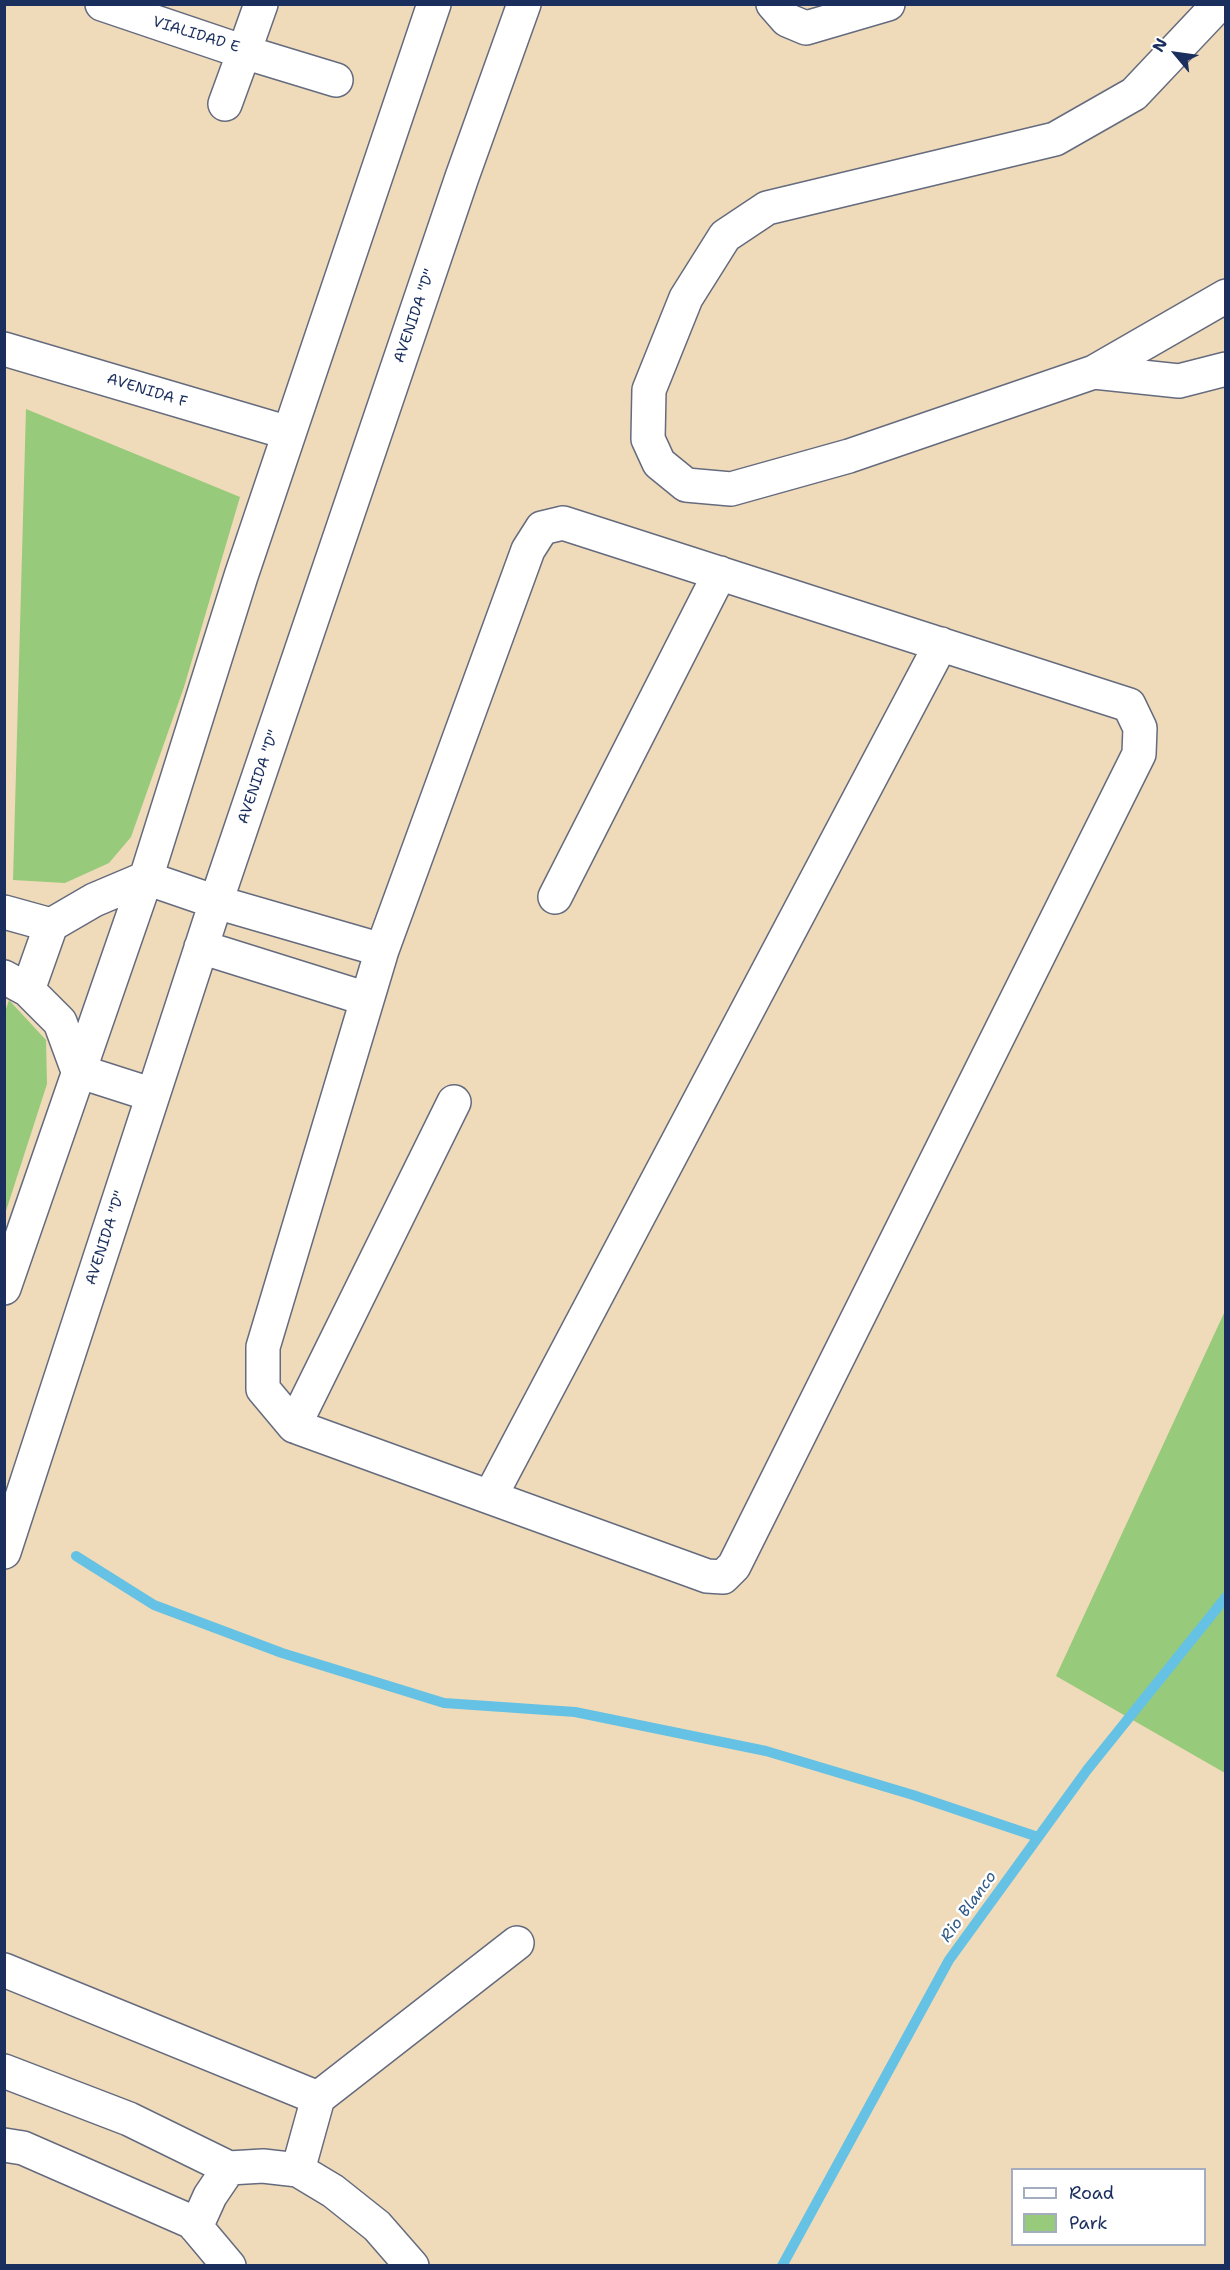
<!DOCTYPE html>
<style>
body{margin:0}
#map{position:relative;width:1230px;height:2270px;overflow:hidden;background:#efdbb9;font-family:"Shantell Sans",sans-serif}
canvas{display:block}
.frame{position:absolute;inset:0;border:6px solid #1b2f5e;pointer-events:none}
.legend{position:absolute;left:1011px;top:2168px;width:195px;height:78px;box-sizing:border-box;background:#fff;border:2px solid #a4acbf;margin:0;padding:8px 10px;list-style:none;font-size:18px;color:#1b2f5e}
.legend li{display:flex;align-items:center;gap:12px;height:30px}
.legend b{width:30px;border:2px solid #a4acbf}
.north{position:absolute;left:1146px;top:24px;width:60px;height:60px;-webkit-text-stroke:4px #fff;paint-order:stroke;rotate:299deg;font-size:16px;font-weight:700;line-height:24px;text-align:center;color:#1b2f5e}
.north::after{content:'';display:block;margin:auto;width:21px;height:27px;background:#1b2f5e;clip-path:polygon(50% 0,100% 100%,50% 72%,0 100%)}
</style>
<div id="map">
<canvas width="1230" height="2270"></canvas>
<div class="frame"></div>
<ul class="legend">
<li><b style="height:8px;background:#fff"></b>Road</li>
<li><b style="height:16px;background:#97ca7b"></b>Park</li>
</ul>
<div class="north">N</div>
</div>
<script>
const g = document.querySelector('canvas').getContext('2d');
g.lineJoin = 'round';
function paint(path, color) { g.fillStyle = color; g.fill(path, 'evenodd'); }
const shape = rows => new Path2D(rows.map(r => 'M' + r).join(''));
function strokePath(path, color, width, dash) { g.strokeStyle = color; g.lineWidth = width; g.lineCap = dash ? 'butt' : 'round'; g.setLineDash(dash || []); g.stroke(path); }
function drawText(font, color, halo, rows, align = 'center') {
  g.font = font + ' "Shantell Sans",sans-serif'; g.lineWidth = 5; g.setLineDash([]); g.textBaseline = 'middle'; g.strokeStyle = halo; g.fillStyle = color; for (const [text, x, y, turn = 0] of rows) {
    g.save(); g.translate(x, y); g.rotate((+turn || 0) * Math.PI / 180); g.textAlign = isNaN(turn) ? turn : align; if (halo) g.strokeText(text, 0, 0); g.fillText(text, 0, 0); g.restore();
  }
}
paint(shape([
 [26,409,240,497,184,687,131,837,109,863,65,883,13,880],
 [9,1000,46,1040,47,1084,5,1214,4,1015],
 [1225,1311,1225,1773,1056,1676]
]), '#97ca7b');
strokePath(shape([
 [76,1556,154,1605,282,1653,444,1703,575,1712,766,1751,913,1795,1038,1837],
 [782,2266,949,1960,1087,1770,1226,1597]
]), '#66c2e4', 10);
const minor = shape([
 [102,4,244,52,261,4],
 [773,4,787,20,806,28,888,4],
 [1219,4,1134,94,1055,139,767,208,725,236,686,298,649,390,648,439,659,463,686,485,731,489,849,456,1094,372,1226,296],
 [225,104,244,52,336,80],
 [4,349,289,433],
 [1094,372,1179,381,1226,369],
 [563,523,1129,705,1140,728,1139,754,734,1566,723,1577,707,1576,294,1426,263,1389,263,1347,382,950,528,550,542,528,563,523],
 [555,897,720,573],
 [4,912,51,925,94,900,146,878,216,902,382,950],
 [201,947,367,999],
 [4,977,28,990,60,1022,78,1071,153,1095],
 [28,990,51,925],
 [4,1288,146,878,241,576,434,4],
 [294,1426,454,1102],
 [490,1497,941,644],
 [4,1552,216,902,462,177,524,4],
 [4,1970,318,2098,298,2170],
 [4,2071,129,2119,229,2168,263,2166,298,2170,333,2191,377,2226,412,2266],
 [318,2098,517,1943],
 [4,2145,23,2148,192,2222,229,2266],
 [196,2227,210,2196,229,2168]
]);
strokePath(minor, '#656b7e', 36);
strokePath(minor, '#fff', 33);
drawText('15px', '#1b2f5e', '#fff', [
 ["VIALIDAD E",196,35,17],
 ["AVENIDA \"D\"",415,316,-71],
 ["AVENIDA F",147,391,17],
 ["AVENIDA \"D\"",259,777,-71],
 ["AVENIDA \"D\"",106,1238,-72]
]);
drawText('italic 16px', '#325b86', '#fff', [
 ["Rio Blanco",969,1907,-54]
]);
</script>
